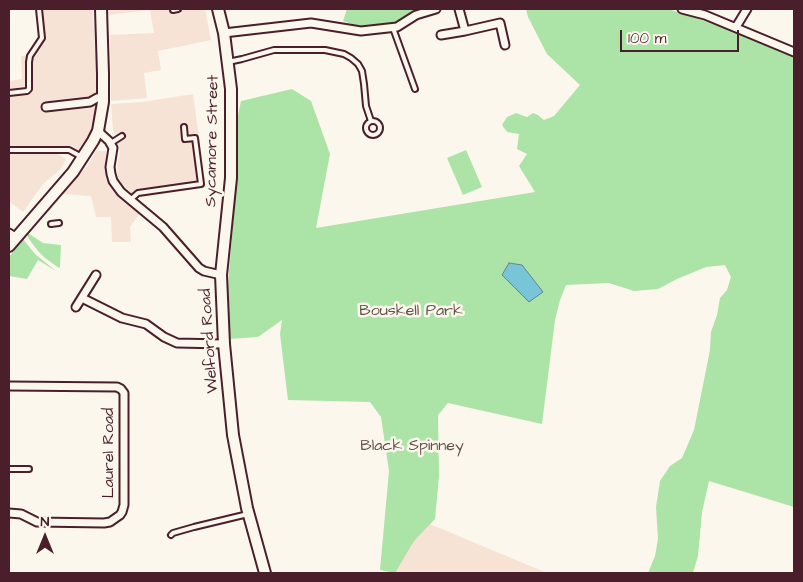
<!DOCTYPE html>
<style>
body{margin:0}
#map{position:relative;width:803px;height:582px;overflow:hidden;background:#fbf7ec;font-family:"Architects Daughter",sans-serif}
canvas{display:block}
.frame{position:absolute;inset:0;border:10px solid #4a1f2b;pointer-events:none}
.north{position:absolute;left:20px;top:512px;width:50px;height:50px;-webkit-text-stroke:4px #fbf7ec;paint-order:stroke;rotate:0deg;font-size:14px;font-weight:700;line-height:20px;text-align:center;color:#4a1f2b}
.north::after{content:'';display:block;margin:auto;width:18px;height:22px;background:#4a1f2b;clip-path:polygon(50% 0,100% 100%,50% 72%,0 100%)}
.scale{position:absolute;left:620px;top:30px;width:119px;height:22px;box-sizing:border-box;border:2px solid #4a1f2b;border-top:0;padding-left:6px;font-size:15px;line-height:18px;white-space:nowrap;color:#4a1f2b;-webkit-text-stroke:4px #fbf7ec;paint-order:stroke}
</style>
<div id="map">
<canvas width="803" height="582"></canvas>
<div class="frame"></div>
<div class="north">N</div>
<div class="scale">100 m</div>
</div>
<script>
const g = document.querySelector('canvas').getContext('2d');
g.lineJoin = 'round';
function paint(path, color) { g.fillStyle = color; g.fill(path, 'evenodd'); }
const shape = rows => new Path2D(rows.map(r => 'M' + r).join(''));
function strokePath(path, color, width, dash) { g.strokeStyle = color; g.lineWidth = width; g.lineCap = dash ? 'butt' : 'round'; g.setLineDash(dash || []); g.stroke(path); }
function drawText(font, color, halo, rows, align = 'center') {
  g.font = font + ' "Architects Daughter",sans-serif'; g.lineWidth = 5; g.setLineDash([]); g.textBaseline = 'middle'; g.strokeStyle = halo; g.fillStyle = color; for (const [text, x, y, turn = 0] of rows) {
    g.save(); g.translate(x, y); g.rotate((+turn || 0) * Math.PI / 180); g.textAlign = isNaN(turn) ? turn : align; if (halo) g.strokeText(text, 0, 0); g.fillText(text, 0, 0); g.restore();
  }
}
paint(shape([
 [37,9,93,9,95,52,99,59,98,103,96,119,91,135,82,150,79,150,72,146,14,146,15,154,57,153,66,159,61,169,43,184,23,212,9,201,9,81,22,79,21,56,26,56,39,34],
 [108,9,205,9,211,40,158,51,161,70,144,73,147,98,111,101,110,35,154,33,150,10,108,15],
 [193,94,206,187,137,198,123,185,119,179,117,172,118,162,120,152,113,129,111,104,142,102],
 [96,151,106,151,108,179,109,185,115,194,122,200,141,212,130,227,131,242,112,242,111,217,96,217,91,196,62,194,88,165],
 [406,514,547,573,395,573]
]), '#f7e3d6');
paint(shape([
 [347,9,423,9,413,12,397,23,362,28,343,21],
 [526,9,668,9,732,30,785,51,794,57,794,507,709,481,702,512,698,556,693,573,648,573,655,556,658,539,656,507,660,481,670,466,682,458,694,430,710,350,711,332,717,315,720,298,727,290,731,277,725,265,706,267,677,279,658,289,634,291,609,283,566,285,560,300,555,320,542,424,448,403,438,415,439,476,435,519,414,541,395,573,380,570,389,471,381,417,370,402,288,400,280,334,282,320,258,337,228,339,228,284,234,213,237,120,241,101,292,89,311,101,330,154,316,228,535,192,519,166,527,154,517,149,519,134,507,132,502,125,507,117,516,113,527,117,533,113,538,115,544,120,554,116,580,85,547,54,528,17],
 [466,150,482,187,463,195,447,158],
 [28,233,43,243,61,245,60,267,59,268,45,258,38,251,29,239,27,235],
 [23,239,35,254,56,271,38,260,27,279,9,276,9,257]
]), '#ace3a7');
const water = shape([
 [509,263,522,265,543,292,529,302,502,275,509,263]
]);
paint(water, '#78c5d7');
strokePath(water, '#668392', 1);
const lane = shape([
 [173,9,173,10,178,9],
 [393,28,415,89],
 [228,62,242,59,274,50,325,50,344,54,351,58,358,64,362,71,364,84,366,106,371,121],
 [9,93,27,91,29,89,29,62,30,56,42,38,39,9],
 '366 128a7 7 0 1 1 14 0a7 7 0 1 1-14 0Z',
 [111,143,122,136],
 [9,150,69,150,82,157],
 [130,200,138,193,201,184,195,138,185,139,184,127],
 [51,224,59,223],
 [9,469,29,469],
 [171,535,173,533,194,527,248,514]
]);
const street = shape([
 [682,9,705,15,794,52],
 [736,27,747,9],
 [465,31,500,23,505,45],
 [224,33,311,23,361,31,397,27,416,15,436,9],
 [441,35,465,31,459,9],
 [46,107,90,102,97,98],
 [98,131,109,141,113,148,110,167,111,174,113,181,121,192,163,227,199,268,204,271,221,275],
 [9,233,15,237],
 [82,298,122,318,146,324,164,337,177,343,224,344],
 [76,307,96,275],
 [9,386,117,387,121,389,124,393,124,505,122,512,120,515,110,522,104,523,37,522,21,514,9,513]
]);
const secondary = shape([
 [218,9,224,33,231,89,231,178,221,275,224,344,233,435,247,508,265,573],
 [9,246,73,172,93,141,98,131,103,102,103,74,101,9]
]);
strokePath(lane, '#4a1f2b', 8);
strokePath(street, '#4a1f2b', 11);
strokePath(secondary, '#4a1f2b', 14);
strokePath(lane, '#fbf7ec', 4);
strokePath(street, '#fbf7ec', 7);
strokePath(secondary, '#fbf7ec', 10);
drawText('16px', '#4a1f2b', '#fbf7ec', [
 ["Sycamore Street",213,141,-89],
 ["Welford Road",210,341,-94],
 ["Laurel Road",110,453,-90]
]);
drawText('16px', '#62504a', '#fbf7ec', [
 ["Bouskell Park",411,312],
 ["Black Spinney",412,447]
]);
</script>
